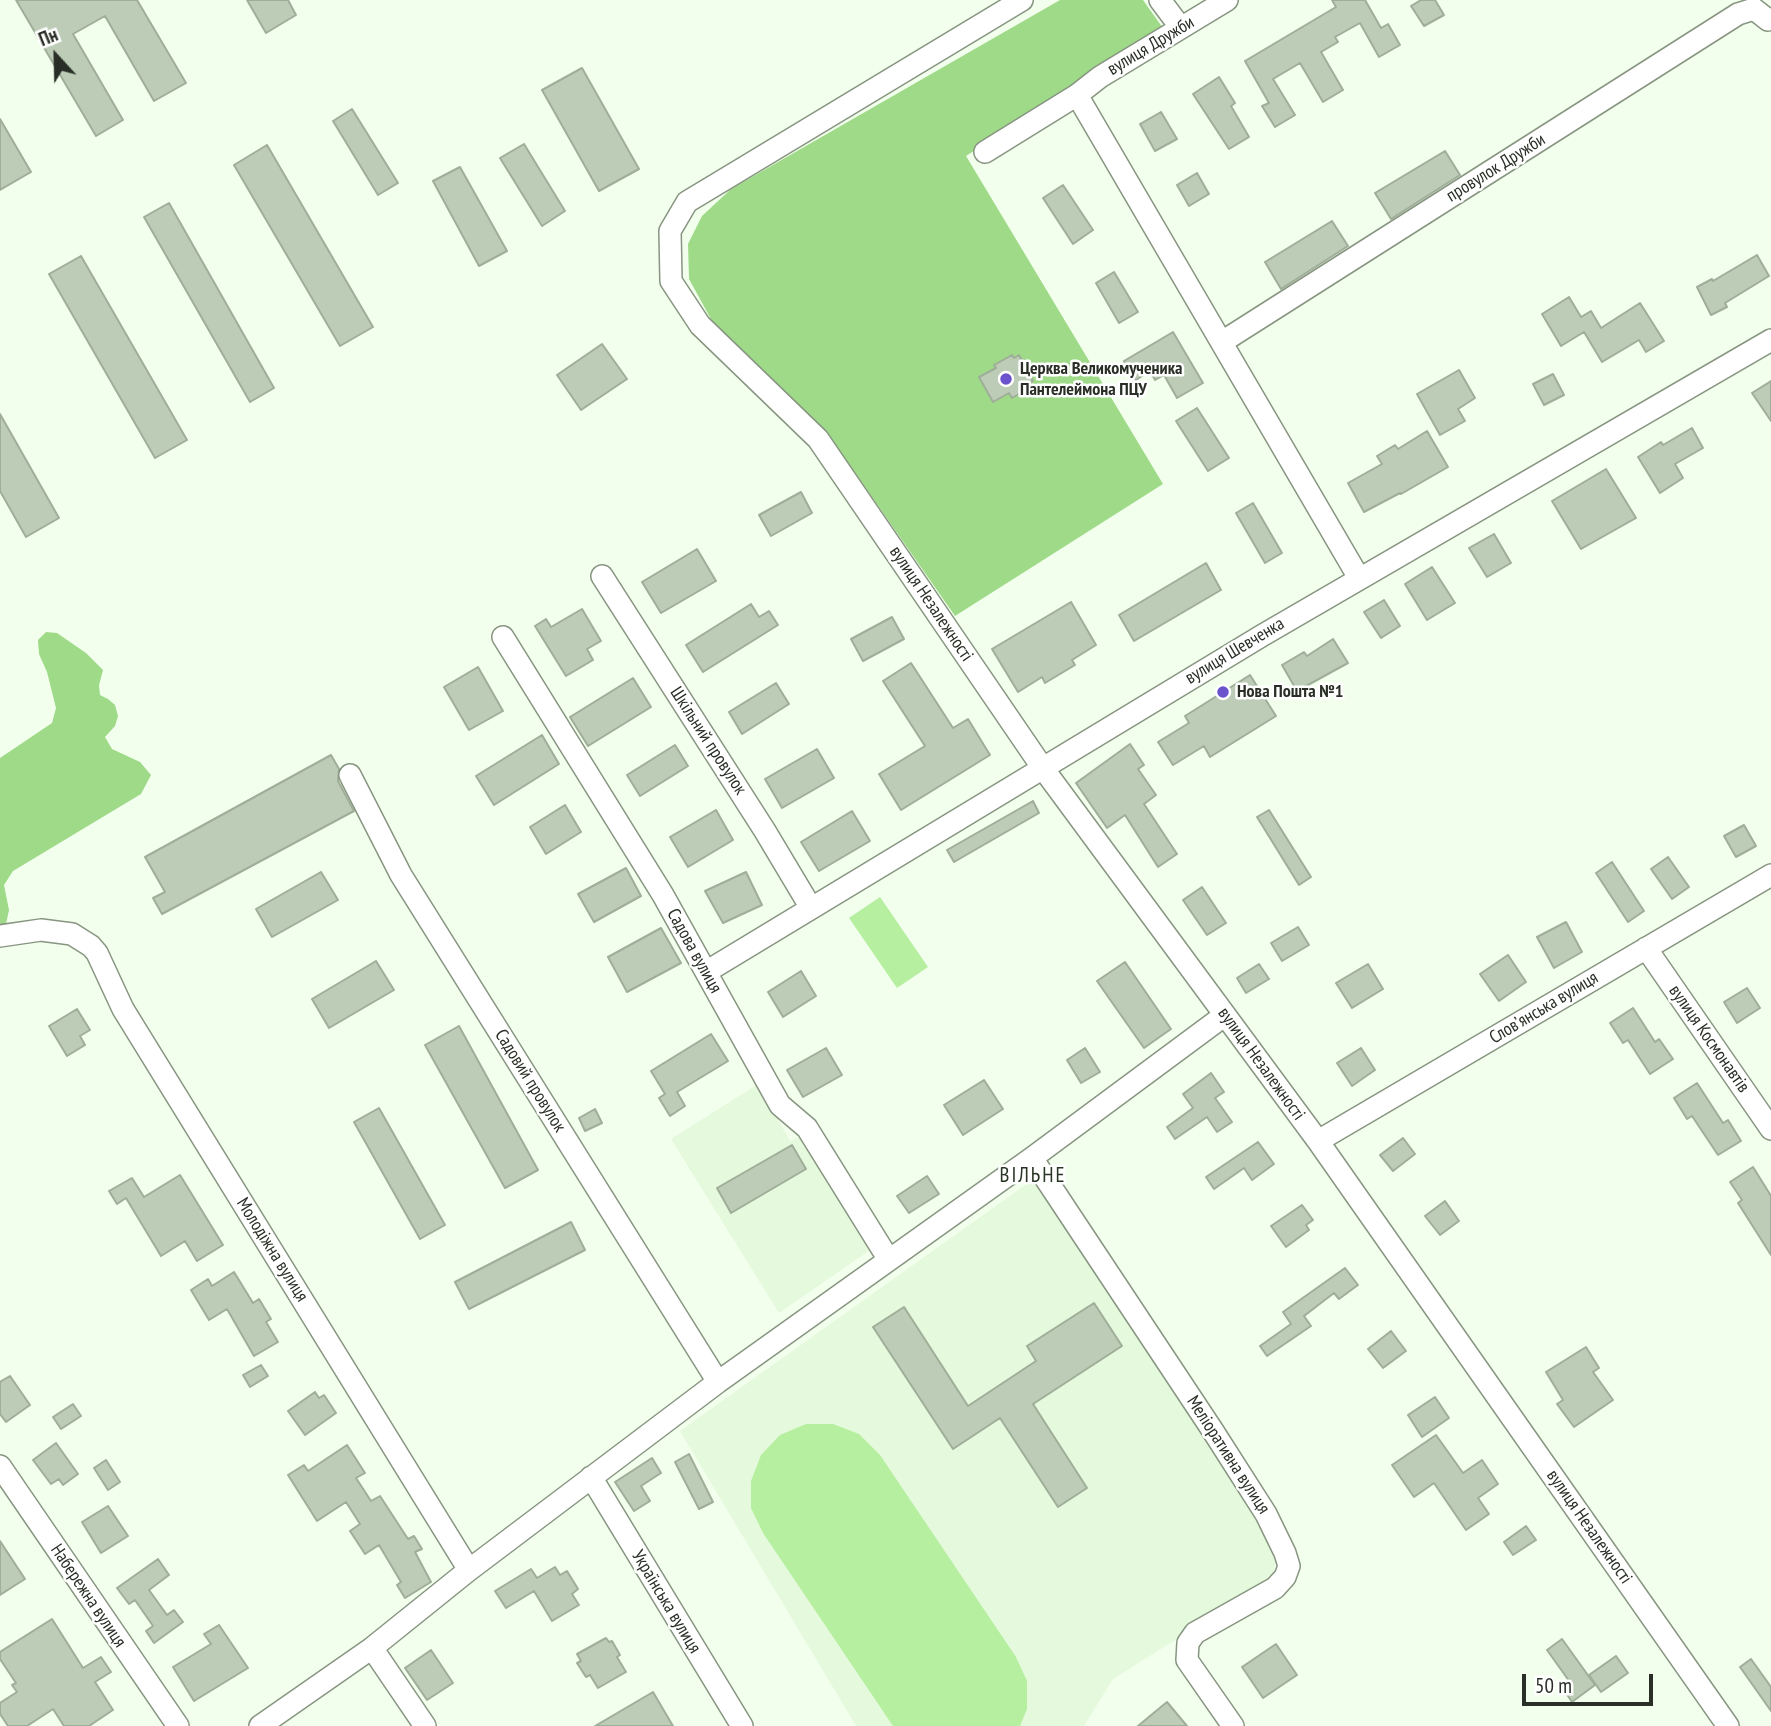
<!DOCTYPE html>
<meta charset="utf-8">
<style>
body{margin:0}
#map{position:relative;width:1771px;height:1726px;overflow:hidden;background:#f2ffed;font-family:"PT Sans Narrow",sans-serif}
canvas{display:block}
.north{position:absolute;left:21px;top:21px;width:70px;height:70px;-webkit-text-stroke:5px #fff;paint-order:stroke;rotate:338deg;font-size:19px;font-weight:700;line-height:28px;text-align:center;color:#292f26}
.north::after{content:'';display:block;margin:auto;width:24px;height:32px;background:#292f26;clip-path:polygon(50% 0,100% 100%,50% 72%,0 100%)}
.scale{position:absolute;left:1522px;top:1674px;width:131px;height:32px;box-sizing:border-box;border:4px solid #292f26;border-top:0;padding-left:9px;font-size:21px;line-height:24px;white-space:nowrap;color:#292f26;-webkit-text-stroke:5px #fff;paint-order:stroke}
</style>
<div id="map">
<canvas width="1771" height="1726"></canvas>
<div class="north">Пн</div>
<div class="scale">50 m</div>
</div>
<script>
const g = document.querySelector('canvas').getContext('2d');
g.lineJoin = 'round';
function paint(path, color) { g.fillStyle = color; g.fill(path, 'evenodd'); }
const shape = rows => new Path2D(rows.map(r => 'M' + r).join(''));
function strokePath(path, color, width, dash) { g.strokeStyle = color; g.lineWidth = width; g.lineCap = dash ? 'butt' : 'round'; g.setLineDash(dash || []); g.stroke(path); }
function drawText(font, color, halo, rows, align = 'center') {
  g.font = font + ' "PT Sans Narrow",sans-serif'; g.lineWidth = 5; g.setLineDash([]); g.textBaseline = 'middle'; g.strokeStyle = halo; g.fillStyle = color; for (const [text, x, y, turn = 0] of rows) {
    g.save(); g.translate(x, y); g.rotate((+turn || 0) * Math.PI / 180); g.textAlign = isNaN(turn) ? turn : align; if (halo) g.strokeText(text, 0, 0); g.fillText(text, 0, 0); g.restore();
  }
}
paint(shape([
 [758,1084,790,1141,804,1135,873,1248,779,1313,671,1139],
 [1035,1178,1256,1518,1272,1546,1276,1561,1272,1576,1266,1583,1113,1679,1084,1726,856,1726,680,1431]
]), '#e5f9dd');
paint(shape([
 [880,897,928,967,897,988,849,918],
 [806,1424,833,1424,859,1434,880,1455,1016,1657,1027,1681,1027,1709,1020,1726,893,1726,763,1533,751,1508,751,1481,761,1455,780,1435]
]), '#b6efa0');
paint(shape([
 [1060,0,1143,0,1165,31,1097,71,966,156,1163,484,955,616,828,434,712,321,689,279,688,244,702,216,731,189],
 [46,632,57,633,86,653,103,670,99,685,100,695,108,699,115,705,118,716,115,726,105,737,112,749,140,762,151,775,141,794,13,871,4,885,9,910,6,924,0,926,0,758,52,723,56,708,47,672,39,654,38,640]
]), '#9fda88');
const building = shape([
 [16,0,137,0,186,83,154,101,105,16,73,34,123,120,96,136,16,0],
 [247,0,288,0,296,15,266,33,247,0],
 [1332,0,1365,0,1381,28,1388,24,1400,45,1379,57,1360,23,1335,37,1338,42,1321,52,1343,90,1323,102,1300,63,1273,79,1295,115,1275,127,1262,106,1269,103,1245,61,1336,7,1332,0],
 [1421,0,1435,0,1444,15,1424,26,1411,6,1421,0],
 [582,68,639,169,599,191,542,90,582,68],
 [1219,77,1235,103,1231,106,1249,137,1229,149,1193,94,1219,77],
 [352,109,398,183,378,195,333,121,352,109],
 [1161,112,1177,139,1155,151,1140,124,1161,112],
 [0,119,31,172,0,190,0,119],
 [524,144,565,211,542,226,500,158,524,144],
 [267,145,373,327,340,346,234,165,267,145],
 [1445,151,1460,175,1391,219,1375,193,1445,151],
 [460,167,507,251,479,266,433,181,460,167],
 [1197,173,1209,194,1189,206,1177,185,1197,173],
 [1063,185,1093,230,1073,244,1043,198,1063,185],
 [169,203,274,388,250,402,144,217,169,203],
 [1332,221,1348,246,1281,289,1265,262,1332,221],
 [1757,255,1769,276,1725,303,1727,307,1711,315,1697,287,1712,279,1713,281,1757,255],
 [81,256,187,440,155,458,49,274,81,256],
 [1114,272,1138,312,1119,323,1096,283,1114,272],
 [1569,297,1581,317,1591,311,1601,328,1640,303,1664,341,1646,352,1639,340,1602,362,1584,332,1561,346,1542,314,1569,297],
 [1173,332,1203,383,1177,398,1164,375,1155,380,1150,371,1136,380,1124,361,1173,332],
 [602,344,627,379,581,410,557,375,602,344],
 [1012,355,1014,358,1019,355,1021,359,1031,364,1034,368,1034,373,1031,377,1033,381,1027,384,1029,388,1012,398,1009,393,993,402,979,377,996,368,994,365,1012,355],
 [1459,370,1475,398,1458,409,1465,421,1440,435,1417,394,1459,370],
 [1553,374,1564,395,1544,405,1533,384,1553,374],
 [1771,381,1771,421,1752,393,1771,381],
 [1197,408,1229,458,1208,471,1176,421,1197,408],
 [0,414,59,518,26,537,0,491,0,414],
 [1692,428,1703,448,1675,464,1683,478,1660,493,1638,457,1661,442,1663,445,1692,428],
 [1427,431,1448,467,1401,494,1400,493,1364,512,1348,483,1382,464,1377,456,1395,445,1398,449,1427,431],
 [1606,469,1636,518,1581,549,1552,501,1606,469],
 [801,492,812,513,771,536,759,515,801,492],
 [1253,503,1282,553,1265,563,1236,513,1253,503],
 [1494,534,1511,563,1487,577,1469,548,1494,534],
 [697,549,716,581,661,613,642,582,697,549],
 [1206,563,1221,590,1134,641,1119,615,1206,563],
 [1432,567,1455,603,1427,620,1405,584,1432,567],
 [1384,600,1400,626,1381,638,1364,612,1384,600],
 [1071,602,1096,645,1072,660,1075,665,1045,683,1042,677,1018,692,992,649,1071,602],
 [751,604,759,617,769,611,778,625,703,672,686,645,751,604],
 [582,609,601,641,587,649,593,660,566,676,535,626,546,619,551,627,582,609],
 [892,617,904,639,863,661,851,639,892,617],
 [1333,639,1348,663,1297,691,1282,665,1304,652,1307,656,1333,639],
 [911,663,953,728,968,719,990,755,901,810,879,774,925,746,883,681,911,663],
 [478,667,503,711,469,730,444,687,478,667],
 [1250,675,1276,716,1210,757,1204,746,1173,765,1158,742,1189,723,1185,716,1250,675],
 [633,678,651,707,588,746,570,717,633,678],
 [776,683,789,704,742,734,729,712,776,683],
 [542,735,559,764,494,805,476,776,542,735],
 [1130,744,1144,765,1138,769,1156,795,1144,804,1177,854,1158,867,1125,815,1107,828,1076,783,1130,744],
 [675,745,688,766,640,796,627,775,675,745],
 [817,749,834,778,782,808,765,779,817,749],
 [331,755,339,769,338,781,354,811,162,914,153,898,165,892,145,857,331,755],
 [1033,801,1039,813,954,862,947,850,1033,801],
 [565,805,581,832,546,854,530,827,565,805],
 [716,810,733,840,688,867,670,837,716,810],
 [1269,810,1311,877,1299,885,1257,817,1269,810],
 [852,811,870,841,819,871,801,842,852,811],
 [1744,825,1756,846,1736,857,1724,836,1744,825],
 [1668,857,1689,887,1672,899,1651,869,1668,857],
 [1612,862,1644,911,1628,922,1596,873,1612,862],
 [626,868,641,896,594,922,578,894,626,868],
 [321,872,338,900,272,937,256,909,321,872],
 [746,872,762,905,723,923,705,891,746,872],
 [1202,887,1226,923,1207,935,1183,900,1202,887],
 [1566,922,1582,952,1554,968,1537,937,1566,922],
 [1298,927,1309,945,1282,961,1271,943,1298,927],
 [661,928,681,963,627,992,608,957,661,928],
 [1508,955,1526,982,1499,1001,1480,974,1508,955],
 [376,961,394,990,329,1028,312,999,376,961],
 [1125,962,1171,1029,1144,1048,1097,981,1125,962],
 [1259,964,1269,979,1246,993,1237,978,1259,964],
 [1368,964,1383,989,1352,1008,1336,983,1368,964],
 [801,971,816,996,783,1017,768,992,801,971],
 [1747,988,1760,1008,1737,1023,1724,1002,1747,988],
 [1633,1008,1655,1042,1659,1039,1673,1059,1650,1074,1628,1040,1623,1043,1610,1023,1633,1008],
 [77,1009,90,1030,80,1036,85,1045,67,1056,49,1026,77,1009],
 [459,1026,538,1170,505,1188,425,1045,459,1026],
 [711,1034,728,1061,677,1092,685,1106,670,1116,659,1098,665,1094,651,1071,711,1034],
 [826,1048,842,1075,803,1097,787,1070,826,1048],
 [1085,1048,1100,1072,1081,1083,1067,1060,1085,1048],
 [1361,1048,1375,1070,1352,1086,1337,1063,1361,1048],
 [1211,1073,1224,1092,1215,1098,1232,1122,1217,1132,1207,1117,1175,1139,1167,1127,1193,1108,1183,1094,1211,1073],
 [984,1080,1003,1109,963,1135,944,1105,984,1080],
 [1697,1083,1723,1123,1728,1120,1741,1141,1718,1155,1692,1116,1687,1119,1674,1098,1697,1083],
 [379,1108,445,1225,420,1239,354,1122,379,1108],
 [595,1109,602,1123,585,1131,579,1118,595,1109],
 [1403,1138,1415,1154,1393,1171,1380,1155,1403,1138],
 [1258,1142,1274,1164,1252,1180,1244,1168,1214,1189,1206,1177,1258,1142],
 [792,1145,806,1169,731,1213,717,1188,792,1145],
 [1753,1167,1771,1196,1771,1255,1738,1203,1742,1200,1730,1182,1753,1167],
 [180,1175,223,1245,197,1261,185,1241,161,1256,126,1198,117,1204,109,1191,132,1178,144,1197,180,1175],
 [927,1176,939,1194,909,1213,897,1196,927,1176],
 [1445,1201,1459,1221,1440,1235,1425,1216,1445,1201],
 [1302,1205,1313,1220,1306,1225,1309,1230,1286,1247,1271,1226,1302,1205],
 [571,1222,585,1250,469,1309,455,1282,571,1222],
 [1345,1268,1358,1285,1339,1299,1334,1293,1304,1316,1311,1326,1267,1356,1260,1346,1291,1324,1283,1312,1345,1268],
 [234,1272,253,1303,259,1299,271,1319,266,1322,278,1342,254,1356,227,1309,209,1320,191,1290,208,1279,212,1286,234,1272],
 [1094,1303,1122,1346,1033,1404,1087,1488,1058,1507,1000,1418,953,1449,873,1327,904,1307,968,1406,1036,1361,1027,1346,1094,1303],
 [1391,1331,1406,1351,1383,1368,1368,1349,1391,1331],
 [1586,1347,1599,1368,1593,1372,1613,1400,1574,1427,1557,1404,1563,1400,1546,1372,1586,1347],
 [261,1365,268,1376,250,1387,243,1375,261,1365],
 [10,1376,30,1405,6,1422,0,1414,0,1382,10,1376],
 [315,1392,319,1398,324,1395,336,1413,305,1435,288,1411,315,1392],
 [1435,1397,1449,1418,1422,1437,1408,1415,1435,1397],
 [73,1404,81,1416,61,1429,53,1417,73,1404],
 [1436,1435,1463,1473,1482,1460,1498,1484,1478,1498,1489,1514,1466,1530,1434,1483,1414,1497,1392,1465,1436,1435],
 [56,1443,78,1474,63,1485,59,1479,51,1484,33,1460,56,1443],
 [347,1445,365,1473,356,1478,371,1501,380,1496,408,1539,414,1536,422,1549,415,1552,431,1582,405,1598,397,1585,401,1582,379,1545,365,1554,350,1531,360,1524,346,1502,317,1521,288,1475,304,1465,308,1471,347,1445],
 [689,1454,713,1502,699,1509,675,1462,689,1454],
 [652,1458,661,1473,641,1486,650,1501,634,1511,615,1482,652,1458],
 [106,1460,120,1482,108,1490,94,1468,106,1460],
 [108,1506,128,1536,101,1553,82,1522,108,1506],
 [1526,1526,1536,1540,1513,1555,1504,1542,1526,1526],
 [0,1541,25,1579,0,1595,0,1541],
 [158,1559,169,1575,149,1590,167,1615,174,1610,183,1622,154,1643,146,1631,153,1626,135,1600,129,1604,117,1588,158,1559],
 [555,1567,560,1575,567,1571,578,1589,572,1594,579,1605,552,1621,534,1591,506,1608,495,1591,531,1569,537,1578,555,1567],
 [52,1619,83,1668,101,1657,111,1672,95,1682,113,1710,89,1726,64,1726,53,1709,27,1726,8,1726,0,1714,0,1703,17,1692,12,1685,16,1683,0,1659,0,1652,52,1619],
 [219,1625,248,1668,194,1701,173,1667,211,1644,204,1634,219,1625],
 [606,1638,609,1642,612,1641,620,1655,617,1657,626,1672,598,1688,590,1675,586,1677,577,1663,581,1661,577,1654,606,1638],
 [1562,1639,1595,1685,1572,1702,1564,1690,1572,1685,1547,1650,1562,1639],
 [1276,1644,1297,1675,1263,1698,1242,1667,1276,1644],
 [431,1650,453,1683,427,1700,405,1668,431,1650],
 [1616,1656,1628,1673,1601,1692,1589,1675,1616,1656],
 [1751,1659,1771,1687,1771,1711,1740,1667,1751,1659],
 [653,1692,673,1726,595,1726,653,1692],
 [1167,1702,1187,1726,1138,1726,1150,1716,1167,1702]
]);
paint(building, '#bdccb7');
strokePath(building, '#9fae99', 2);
const minor = shape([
 [1022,0,687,202,670,231,671,281,700,325,818,439,1042,767,1318,1141,1728,1726],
 [1160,0,1181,28],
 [1077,95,1100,77,1227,0],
 [985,152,1077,95,1359,578],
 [1222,342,1738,14,1754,9,1768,20,1771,19],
 [602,576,765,831,811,908],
 [503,637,663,895,780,1105,807,1128,889,1260],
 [350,775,401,875,718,1382],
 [0,936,41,930,72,934,91,946,97,953,123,1009,469,1570],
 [1646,948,1771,1129],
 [706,972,1263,635,1771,340],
 [1318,1141,1771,875],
 [1032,1158,1213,1431,1266,1514,1285,1553,1289,1566,1285,1577,1275,1588,1195,1633,1188,1643,1187,1660,1233,1726],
 [0,1466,178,1726],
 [591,1477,742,1726],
 [372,1648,425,1726],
 [260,1726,372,1648,469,1570,718,1382,1032,1158,1225,1015]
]);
strokePath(minor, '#879581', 24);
strokePath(minor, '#fff', 21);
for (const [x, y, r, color] of [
 [1006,379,7,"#6a53cd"],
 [1223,692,7,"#6a53cd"]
]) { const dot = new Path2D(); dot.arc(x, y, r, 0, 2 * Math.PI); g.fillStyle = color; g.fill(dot); strokePath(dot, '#fff', 2.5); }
drawText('18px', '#292f26', '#fff', [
 ["вулиця Дружби",1151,46,-31],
 ["провулок Дружби",1496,168,-32],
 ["вулиця Незалежності",931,604,56],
 ["вулиця Шевченка",1235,651,-31],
 ["Шкільний провулок",708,741,57],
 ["Садова вулиця",694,951,61],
 ["Словʼянська вулиця",1544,1008,-31],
 ["вулиця Космонавтів",1709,1039,55],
 ["вулиця Незалежності",1261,1064,54],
 ["Садовий провулок",530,1081,58],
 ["Молодіжна вулиця",272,1250,58],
 ["Меліоративна вулиця",1228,1455,57],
 ["вулиця Незалежності",1589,1527,55],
 ["Набережна вулиця",88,1596,56],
 ["Українська вулиця",666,1602,59]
]);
drawText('bold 18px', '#292f26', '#fff', [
 ["Церква Великомученика",1020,369],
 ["Пантелеймона ПЦУ",1020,390],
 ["Нова Пошта №1",1237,692]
], 'left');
g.letterSpacing = '2px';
drawText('21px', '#293524', '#fff', [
 ["ВІЛЬНЕ",1033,1176]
]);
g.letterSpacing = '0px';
</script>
